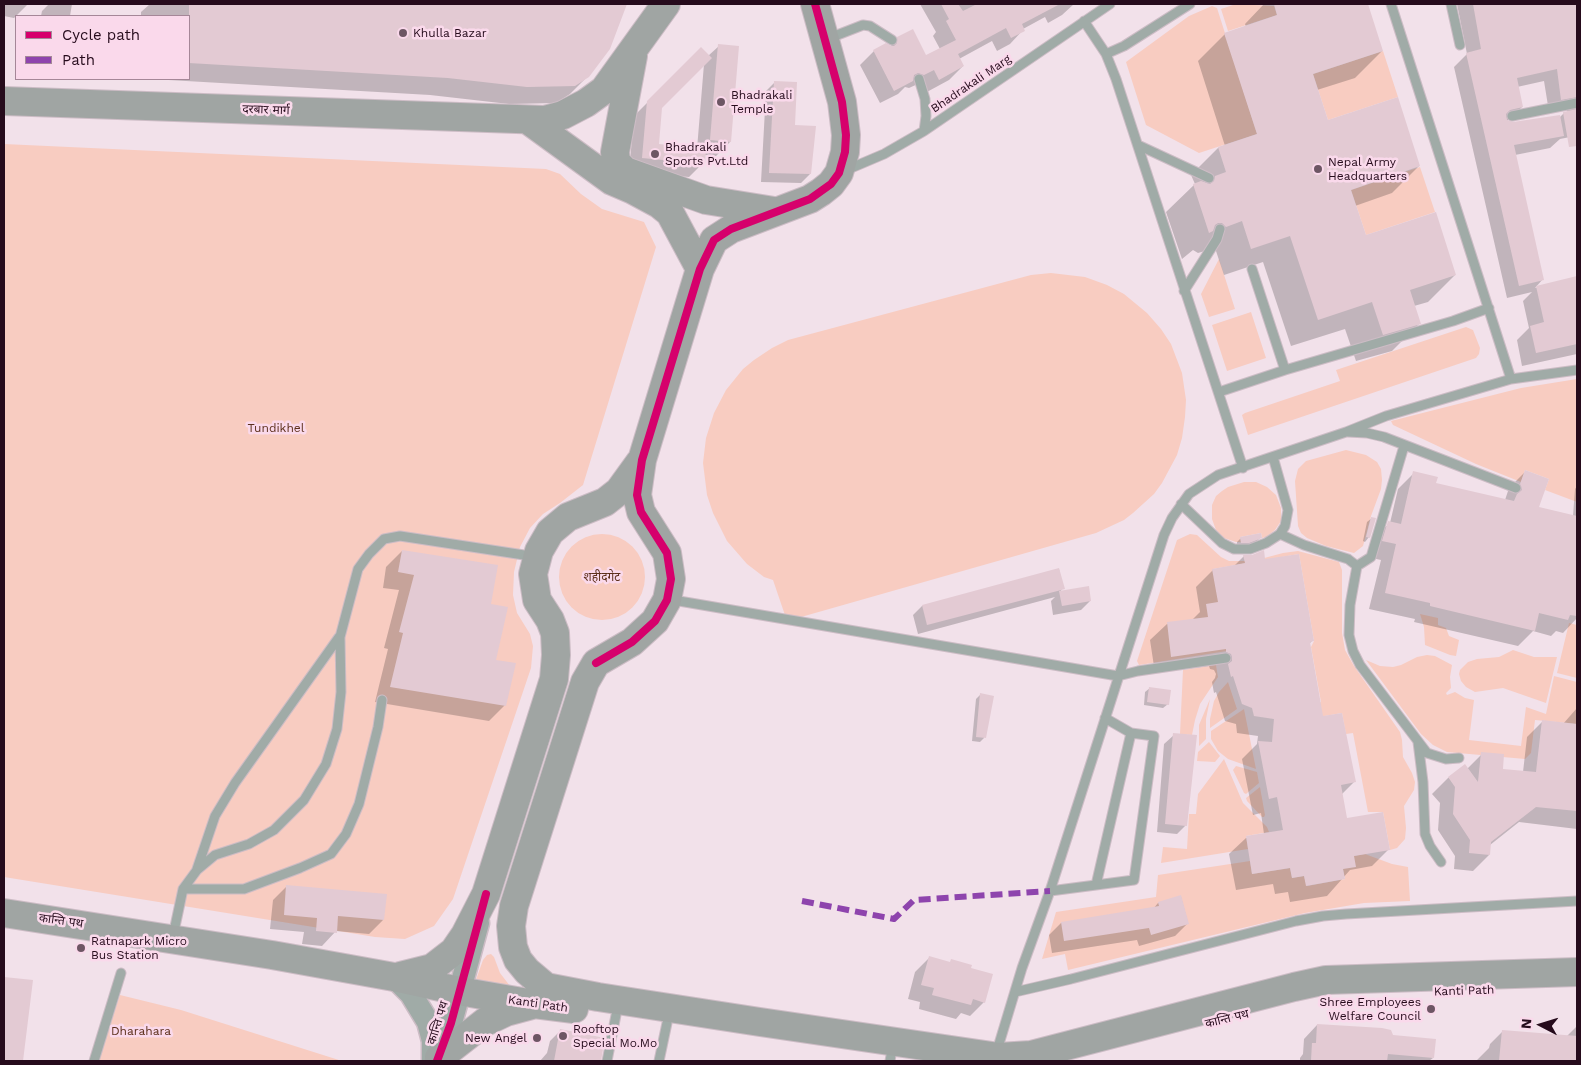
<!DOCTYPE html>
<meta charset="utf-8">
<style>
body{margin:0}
#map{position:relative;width:1581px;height:1065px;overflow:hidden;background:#f2e1ea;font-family:"Work Sans",sans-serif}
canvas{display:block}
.frame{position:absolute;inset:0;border:5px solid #260b1c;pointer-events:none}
.legend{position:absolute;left:15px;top:15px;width:175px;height:65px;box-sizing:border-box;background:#fad9eb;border:1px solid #a58798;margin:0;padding:6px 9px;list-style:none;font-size:15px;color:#260b1c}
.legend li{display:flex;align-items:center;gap:10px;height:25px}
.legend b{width:25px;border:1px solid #a58798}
.north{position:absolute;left:1516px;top:1000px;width:50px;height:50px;-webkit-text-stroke:4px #fad9eb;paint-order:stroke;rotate:275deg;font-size:14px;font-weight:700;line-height:20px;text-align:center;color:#260b1c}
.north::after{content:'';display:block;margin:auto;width:18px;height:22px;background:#260b1c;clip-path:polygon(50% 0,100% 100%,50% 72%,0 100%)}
</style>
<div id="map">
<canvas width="1581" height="1065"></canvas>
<div class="frame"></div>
<ul class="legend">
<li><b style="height:6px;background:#d6006c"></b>Cycle path</li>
<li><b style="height:6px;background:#8e44ad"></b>Path</li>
</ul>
<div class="north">N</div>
</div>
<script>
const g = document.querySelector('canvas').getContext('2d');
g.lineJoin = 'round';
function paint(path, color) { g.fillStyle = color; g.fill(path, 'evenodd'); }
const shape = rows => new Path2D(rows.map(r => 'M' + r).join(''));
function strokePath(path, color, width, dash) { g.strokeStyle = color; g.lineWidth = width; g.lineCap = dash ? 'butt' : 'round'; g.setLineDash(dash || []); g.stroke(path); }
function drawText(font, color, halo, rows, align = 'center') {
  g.font = font + ' "Work Sans","Noto Sans Devanagari",sans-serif'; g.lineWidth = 5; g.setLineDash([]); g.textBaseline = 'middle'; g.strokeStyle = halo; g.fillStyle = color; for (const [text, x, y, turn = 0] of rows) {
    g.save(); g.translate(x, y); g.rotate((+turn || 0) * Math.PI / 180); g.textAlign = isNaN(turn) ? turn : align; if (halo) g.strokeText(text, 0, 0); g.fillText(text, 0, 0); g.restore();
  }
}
paint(shape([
 [1236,4,1274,6,1277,15,1228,31,1221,9],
 [1212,6,1217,8,1257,134,1199,153,1146,125,1126,62,1189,16],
 [1383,51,1398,97,1328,120,1313,74],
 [4,144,546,169,560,174,581,194,602,209,644,222,656,247,583,485,560,503,543,514,530,528,520,547,514,572,513,595,517,613,530,634,533,646,531,668,453,899,434,926,405,939,375,937,4,877],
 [1420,167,1435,212,1366,235,1351,190],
 [1219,259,1235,309,1209,317,1201,294],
 [1051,273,1085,277,1107,285,1124,294,1147,313,1161,329,1171,344,1182,373,1186,400,1185,417,1182,438,1177,455,1162,483,1154,494,1133,513,1124,520,1096,533,787,621,773,580,764,577,747,564,727,541,713,513,707,495,703,463,706,438,714,413,726,390,743,369,754,360,772,348,788,340,1031,275],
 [1251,312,1266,358,1227,371,1212,325],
 [1466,327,1473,330,1480,348,1479,354,1476,358,1248,435,1242,415,1245,413,1340,381,1336,370],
 [1577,379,1577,502,1545,490,1549,479,1525,470,1521,482,1476,464,1393,425,1391,421,1521,388],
 [1346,450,1366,455,1377,462,1381,469,1382,480,1381,489,1371,516,1363,546,1354,553,1326,546,1307,538,1301,533,1298,526,1295,481,1298,469,1306,461],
 [1244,482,1256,482,1267,487,1276,495,1281,508,1281,521,1275,530,1266,537,1262,538,1261,533,1240,537,1241,542,1236,542,1224,538,1216,530,1212,519,1212,505,1216,496,1222,491,1228,487],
 [1190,534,1197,535,1221,557,1229,561,1253,561,1283,553,1298,551,1339,562,1342,570,1342,633,1345,650,1354,666,1400,732,1402,740,1403,757,1412,773,1415,782,1414,790,1404,806,1406,828,1405,839,1397,848,1390,850,1383,812,1368,812,1353,733,1346,734,1342,713,1319,717,1317,703,1321,702,1311,647,1314,641,1299,554,1213,569,1227,651,1139,665,1137,661,1177,540],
 '559 577a43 43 0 1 1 86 0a43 43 0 1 1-86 0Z',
 [1420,614,1438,618,1438,625,1446,628,1449,636,1459,640,1456,656,1450,655,1425,645,1424,627],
 [1569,623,1577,625,1577,678,1557,673],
 [1513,650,1534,657,1557,657,1546,703,1503,688,1475,692,1466,687,1461,681,1459,674,1460,670,1468,662,1477,659,1499,657],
 [1427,655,1435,656,1452,665,1450,677,1451,688,1446,693,1447,695,1455,692,1465,698,1474,700,1469,740,1521,746,1526,707,1546,714,1554,676,1577,682,1577,724,1535,720,1531,753,1525,759,1447,752,1433,745,1421,734,1366,660,1380,666,1393,667,1401,665,1417,657],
 [1216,665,1218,677,1200,704,1195,720,1192,735,1180,734,1183,670],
 [1228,682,1237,709,1210,728,1210,719,1214,701,1219,692],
 [1210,699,1206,719,1206,739,1199,746,1199,725],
 [1244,709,1256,769,1228,759,1218,751,1211,739,1211,731],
 [1209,742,1220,756,1215,762,1197,761,1198,752],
 [1224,759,1243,803,1267,827,1269,832,1246,836,1248,849,1161,863,1163,847,1187,849,1189,814,1196,814,1198,794],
 [1236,766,1257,772,1259,783,1246,794,1244,793,1233,770],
 [1260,787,1265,815,1264,817,1262,817,1247,801,1246,798],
 [1365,854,1392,864,1408,867,1410,901,1364,903,1305,913,1068,970,1065,954,1042,959,1056,912,1156,897,1158,875,1250,861,1252,874,1290,868,1292,878,1304,876,1307,886,1345,879,1343,869,1354,856],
 [491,954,494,957,500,973,510,986,473,988,483,960,487,955],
 [120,995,181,1010,342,1061,98,1061]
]), '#f8ccc1');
paint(shape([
 [4,4,28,4,14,18,4,16],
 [49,4,72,4,70,16,41,16,42,11],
 [150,4,626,4,609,48,588,76,570,94,556,103,509,104,430,95,151,79,189,79,189,16,141,16,141,12],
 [920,4,1074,4,1062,15,1048,23,1045,17,1023,29,1023,30,1010,44,997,51,992,41,959,59,963,66,949,80,925,93,920,83,909,88,905,87,898,94,880,103,860,65,874,51,890,47,898,38,926,57,940,49,933,36,936,32],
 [1264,4,1366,4,1382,51,1355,78,1317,90,1327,122,1419,166,1392,193,1355,206,1365,237,1455,275,1428,302,1414,306,1419,324,1392,351,1356,361,1345,329,1291,346,1263,262,1224,275,1215,248,1198,253,1193,250,1182,259,1166,212,1195,184,1191,175,1218,148,1225,146,1198,61,1225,34,1246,27,1245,24],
 [1457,4,1577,4,1577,134,1575,136,1560,139,1550,148,1515,155,1543,279,1535,288,1577,278,1577,354,1522,366,1517,340,1529,328,1523,301,1532,292,1507,298,1454,67,1467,54],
 [1544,81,1549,112,1565,109,1568,112,1564,113,1559,118,1510,123,1506,121,1509,120,1522,107,1517,87],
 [719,46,730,142,716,156,704,155,703,163,689,177,629,172,634,116,701,49,708,56],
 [704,64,697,149,657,145,661,107],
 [775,82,793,126,810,174,801,183,761,182,766,91],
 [1525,472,1537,508,1573,516,1575,489,1577,486,1577,618,1563,633,1556,631,1551,636,1533,631,1518,646,1414,622,1415,619,1369,609,1381,560,1367,557,1372,539,1390,523,1398,489,1414,473,1435,484,1505,500,1509,488],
 [1372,518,1369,537,1365,542,1363,541,1367,522],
 [1241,538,1260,538,1256,542,1244,546,1237,546,1237,542],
 [402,551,490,605,495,661,505,705,489,721,375,702,388,649,384,648,399,590,383,588,386,567],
 [1244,556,1264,561,1313,640,1309,644,1322,718,1354,782,1342,794,1346,820,1389,849,1372,866,1350,870,1327,896,1290,902,1288,892,1275,894,1273,884,1236,890,1229,854,1246,838,1264,834,1261,813,1253,815,1242,759,1257,744,1258,736,1237,733,1236,724,1225,721,1216,692,1214,693,1212,682,1215,678,1216,674,1214,670,1210,669,1209,666,1155,673,1150,640,1167,624,1192,620,1200,612,1196,587,1213,570,1234,566],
 [1059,569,1063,588,1060,592,1090,601,1081,610,1053,615,1051,601,1055,597,918,634,913,615,922,606],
 [1150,688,1168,704,1163,708,1144,705,1145,692],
 [980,695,984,738,980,742,972,741,976,699],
 [1577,708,1577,829,1519,822,1490,845,1489,855,1473,871,1454,869,1455,856,1438,830,1440,803,1432,794,1448,778,1464,766,1467,769,1482,754,1501,771,1523,772,1527,737,1543,721,1563,724],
 [1174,735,1186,825,1177,834,1157,832,1164,744],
 [287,886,385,895,383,920,369,934,336,931,322,946,302,944,304,932,270,929,273,900],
 [1181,897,1188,923,1175,936,1139,946,1137,940,1052,953,1049,935,1061,923,1153,909,1158,903],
 [929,958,969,969,984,1002,970,1016,961,1013,956,1019,919,1009,920,1002,908,999,915,972],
 [4,978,31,981,22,1061,4,1061],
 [1317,1025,1392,1036,1433,1058,1429,1061,1300,1061,1300,1058,1303,1054,1304,1039],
 [1577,1026,1577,1061,1476,1061,1489,1048,1490,1044,1503,1031,1567,1036],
 [561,1030,600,1060,600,1061,540,1061,547,1053,550,1041]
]), '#0003');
paint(shape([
 [189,4,627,4,610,49,589,77,575,86,527,87,448,78,189,63],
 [941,4,958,4,963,11,977,4,1060,4,1022,24,1025,31,1011,38,1006,28,958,54,964,66,939,80,934,70,924,75,918,73,914,75,913,81,894,91,873,50,886,43,891,46,894,46,897,43,897,37,913,29,926,55,956,40,946,21,949,19],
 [1274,4,1368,4,1383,51,1313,74,1328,120,1398,97,1420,166,1351,190,1366,235,1436,212,1456,275,1410,290,1421,324,1383,335,1372,302,1318,320,1290,236,1251,249,1242,221,1226,227,1222,223,1218,223,1215,225,1213,231,1209,233,1193,184,1201,181,1210,184,1214,181,1215,176,1226,172,1218,147,1257,134,1224,33,1277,15],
 [1473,4,1577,4,1577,97,1561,100,1557,69,1517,78,1523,107,1510,110,1506,114,1507,120,1513,122,1560,115,1564,136,1514,145,1544,280,1519,286,1466,53,1481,49],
 [718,44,739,46,731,142,710,140],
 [701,47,712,58,662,108,659,144,706,148,705,164,642,158,647,101],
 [774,81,797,82,795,125,816,126,811,174,769,173],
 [1577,109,1577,146,1569,147,1563,112],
 [1577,276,1577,344,1536,353,1530,326,1544,322,1536,286],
 [1525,470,1549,479,1539,507,1577,516,1577,616,1570,615,1568,620,1539,613,1535,631,1430,606,1430,603,1385,593,1396,544,1382,541,1388,521,1401,524,1413,471,1438,477,1436,483,1514,501,1517,494,1522,490,1520,484],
 [1371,517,1376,518,1370,538,1366,537],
 [1261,533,1262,538,1249,543,1241,543,1240,537],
 [402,550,498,565,491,604,508,607,496,660,516,663,506,706,390,687,403,633,399,632,414,575,398,572],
 [1264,550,1265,559,1299,554,1314,641,1310,642,1323,716,1342,713,1356,782,1341,785,1347,818,1383,812,1390,850,1354,856,1356,867,1343,869,1345,879,1306,886,1304,876,1292,878,1290,868,1252,874,1246,836,1283,830,1277,797,1269,799,1258,741,1272,742,1274,719,1254,716,1252,708,1242,704,1233,676,1231,677,1228,664,1232,661,1232,657,1231,654,1226,652,1226,649,1171,657,1167,622,1208,617,1206,604,1218,602,1212,569,1245,563,1243,555,1252,555],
 [1059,568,1065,589,927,625,922,605],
 [1089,586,1091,601,1062,606,1059,591],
 [1149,687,1171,690,1169,705,1147,702],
 [980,693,994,696,986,738,976,737],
 [1542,720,1577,724,1577,811,1536,807,1491,842,1490,855,1469,853,1470,840,1453,814,1455,787,1448,777,1465,764,1478,782,1481,752,1504,754,1503,769,1536,772],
 [1173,733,1197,735,1187,826,1165,824],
 [286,885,387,894,384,920,338,916,337,933,316,931,317,918,284,915],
 [1181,895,1189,924,1151,935,1149,928,1064,941,1061,922,1159,906,1158,902],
 [929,956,950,962,951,959,972,965,971,968,993,974,985,1003,973,999,971,1005,932,995,934,988,921,985],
 [4,977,33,980,23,1061,4,1061],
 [1317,1024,1382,1028,1391,1030,1393,1035,1436,1039,1434,1058,1388,1054,1387,1061,1311,1061,1312,1043,1316,1043],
 [560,1029,605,1038,601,1061,554,1061],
 [1502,1030,1577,1036,1577,1061,1499,1061]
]), '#e3cad3');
const service = shape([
 [1391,4,1511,379],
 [1451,4,1460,45],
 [1084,21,1106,54,1116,79,1243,468],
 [827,39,863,25,870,26,892,40],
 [1106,54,1124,46,1190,4],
 [919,79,925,99,926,116,924,131],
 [1512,116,1577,103],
 [1138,145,1209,178],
 [844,171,884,154,924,131,1110,4],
 [1252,269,1285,370],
 [1184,291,1217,239,1220,229],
 [1219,392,1285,370,1453,321,1489,308],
 [1348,432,1367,433,1384,437,1516,488],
 [1404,446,1371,557,1357,566,1350,605,1349,635,1353,651,1360,665,1427,753,1446,759,1459,758],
 [1181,504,1222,543,1234,549,1250,549,1266,543,1280,534,1285,526,1288,510,1273,457],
 [1280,534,1304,545,1348,559,1357,566],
 [679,601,1118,676,1138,671,1226,658],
 [1418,742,1423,782,1425,834,1430,846,1441,862],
 [197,869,215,816,235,783,339,637],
 [1096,885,1134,880,1154,736,1131,733],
 [183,889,244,889,300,868,331,854,346,834,359,804,378,727,382,700],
 [1050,891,1096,885,1131,733,1105,718],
 [173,936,183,889,197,870,215,855,249,844,274,830,304,800,326,764,337,729,341,692,340,637,358,569,369,554,384,539,400,536,524,555],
 [1015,992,1071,979,1296,921,1323,916,1346,914,1577,901],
 [999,1053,999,1044,1022,968,1050,891,1164,535,1172,518,1189,494,1218,475,1346,432,1386,416,1511,379,1577,370],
 [94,1061,121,973],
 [607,1061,616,1015],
 [659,1061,667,1023],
 [890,1061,893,1044]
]);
const tertiary = shape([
 [394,977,411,994,428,1022,433,1041,433,1061],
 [438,1060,451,1023,478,923]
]);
const primary = shape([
 [815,4,842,102,846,135,845,152,839,173,831,184,821,192,810,199,731,229,714,240,700,269,642,460,637,495,641,512,667,553,671,579,667,600,655,621,632,642,596,663,585,682,514,906,511,926,513,947,518,960,527,971,546,987,598,997,760,1022,999,1057,1031,1055,1294,987,1326,980,1577,972],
 [633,56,615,152,616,162,625,171,706,200,774,211],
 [4,101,545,120,563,115,586,103,604,90,666,4],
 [528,120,612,181,633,190,659,204,670,213,700,269],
 [4,913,272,955,394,977,459,991,534,1004,574,1009],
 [400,976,432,968,454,951,465,935,486,894,554,679,556,655,555,633,550,620,537,600,533,574,539,551,550,532,568,517,605,502,619,491,640,462],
 [439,1058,485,1022,506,1012,532,1005]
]);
strokePath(service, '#ccbcc5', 11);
strokePath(tertiary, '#ccbcc5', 25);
strokePath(primary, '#ccbcc5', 30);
strokePath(service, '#a0aba7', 9);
strokePath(tertiary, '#a0aba7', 22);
strokePath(primary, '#a0a5a3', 28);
strokePath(shape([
 [802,901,894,919,914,900,1050,891]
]), '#8e44ad', 6, [12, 6]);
strokePath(shape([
 [596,663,632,642,655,621,667,600,671,579,667,553,641,512,637,495,642,460,700,269,714,240,731,229,810,199,831,184,839,173,845,152,846,135,842,102,815,4],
 [437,1061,451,1023,486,894]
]), '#d6006c', 8);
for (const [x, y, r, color] of [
 [403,33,5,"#6d5664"],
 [721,102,5,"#6d5664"],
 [655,154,5,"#6d5664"],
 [1318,169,5,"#6d5664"],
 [81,948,5,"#6d5664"],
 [1431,1009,5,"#6d5664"],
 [563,1036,5,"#6d5664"],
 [537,1038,5,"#6d5664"]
]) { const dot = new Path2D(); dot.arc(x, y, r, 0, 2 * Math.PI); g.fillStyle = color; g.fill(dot); strokePath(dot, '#fad9eb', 2); }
drawText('12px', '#260b1c', '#fad9eb', [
 ["Khulla Bazar",413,33],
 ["Bhadrakali",731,95],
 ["Temple",731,109],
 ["Bhadrakali",665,147],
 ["Sports Pvt.Ltd",665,161],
 ["Nepal Army",1328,162],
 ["Headquarters",1328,176],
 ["Ratnapark Micro",91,941],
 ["Bus Station",91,955],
 ["Shree Employees",1421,1002,"right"],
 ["Welfare Council",1421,1016,"right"],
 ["Rooftop",573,1029],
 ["Special Mo.Mo",573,1043],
 ["New Angel",527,1038,"right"]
], 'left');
drawText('12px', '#260b1c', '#fad9eb', [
 ["Bhadrakali Marg",971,84,-34],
 ["दरबार मार्ग",266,110,2],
 ["कान्ति पथ",61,921,8],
 ["Kanti Path",1464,991,-2],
 ["Kanti Path",538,1004,8],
 ["कान्ति पथ",1227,1019,-14],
 ["कान्ति पथ",438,1023,-73]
]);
drawText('12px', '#5c2f1b', '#fad9eb', [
 ["Tundikhel",276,428],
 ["शहीदगेट",602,577],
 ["Dharahara",141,1031]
]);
</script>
